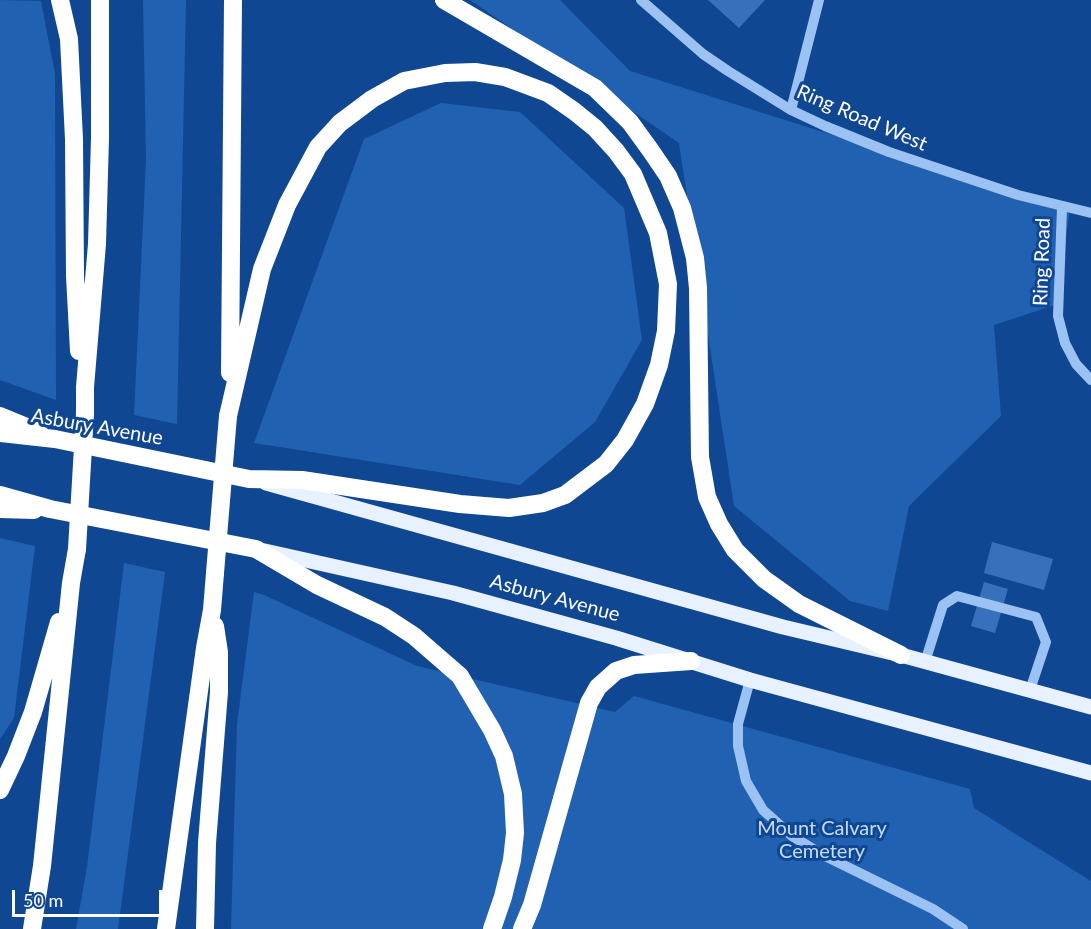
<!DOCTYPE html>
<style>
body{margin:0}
#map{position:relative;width:1091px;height:929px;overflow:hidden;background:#104793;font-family:Lato,sans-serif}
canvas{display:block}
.scale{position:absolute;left:12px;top:890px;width:150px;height:27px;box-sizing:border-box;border:3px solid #fff;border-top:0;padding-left:8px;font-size:18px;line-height:21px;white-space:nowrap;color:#fff;-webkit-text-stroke:4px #104793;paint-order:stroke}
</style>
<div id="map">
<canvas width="1091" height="929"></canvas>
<div class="scale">50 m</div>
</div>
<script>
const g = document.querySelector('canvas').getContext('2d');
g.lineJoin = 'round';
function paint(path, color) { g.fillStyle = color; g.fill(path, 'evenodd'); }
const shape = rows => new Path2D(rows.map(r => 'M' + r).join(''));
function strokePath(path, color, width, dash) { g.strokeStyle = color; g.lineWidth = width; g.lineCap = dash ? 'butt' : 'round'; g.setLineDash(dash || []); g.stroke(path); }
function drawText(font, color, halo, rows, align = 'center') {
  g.font = font + ' Lato,sans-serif'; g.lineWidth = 6; g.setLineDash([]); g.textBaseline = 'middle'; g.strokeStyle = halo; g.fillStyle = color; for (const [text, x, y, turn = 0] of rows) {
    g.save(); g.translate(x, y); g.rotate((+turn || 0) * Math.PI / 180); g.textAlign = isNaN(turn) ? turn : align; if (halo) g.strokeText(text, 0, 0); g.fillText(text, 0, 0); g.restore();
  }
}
paint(shape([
 [0,0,41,1,55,74,56,400,0,380],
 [143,0,186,0,177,424,134,415,146,160],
 [470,0,560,0,630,71,1070,210,1055,305,994,325,1001,416,909,506,888,611,850,601,734,506,679,143],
 [441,103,520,112,624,208,642,340,595,422,520,485,254,443,364,139],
 [0,538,35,546,14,718,0,739],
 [124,563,165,572,118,929,76,929,87,867],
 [254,592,264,595,417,666,615,712,634,696,970,789,974,808,1091,881,1091,929,231,929,237,724]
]), '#2161b2');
paint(shape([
 [708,0,765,0,739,28],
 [992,542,1053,559,1044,590,984,573],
 [984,582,1008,589,995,633,971,626]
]), '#3871bb');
strokePath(shape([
 [641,0,703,54,728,71,791,110,825,126,889,152,1018,195,1091,213],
 [791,110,819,0],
 [1062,208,1058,316,1065,343,1076,364,1091,380],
 [925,662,943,605,957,596,1036,617,1046,642,1030,690],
 [750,680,738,724,738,746,746,781,763,810,792,836,823,855,933,909,963,929]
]), '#9cc2f3', 10);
strokePath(shape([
 [266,483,783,627,901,655,1091,707],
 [265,551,453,593,616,638,750,680,1091,773]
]), '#e8f1ff', 15);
strokePath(shape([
 [60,0,69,39,74,139,75,276,79,351],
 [444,0,595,88,630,122,651,151,668,176,682,208,695,258,698,288,700,457,707,497,719,524,735,550,764,579,799,604,901,655],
 [230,373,233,0],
 [85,413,85,387,97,244,100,138,100,0],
 [0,416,39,432],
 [0,433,55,439,249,479,302,480,460,504,509,508,543,503,565,495,606,464,625,440,645,404,659,365,666,331,668,284,658,233,633,174,616,151,595,128,574,111,548,93,505,77,475,72,445,73,404,81,372,99,340,123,318,147,287,205,262,269,228,416],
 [0,495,50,509,256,549,317,585,385,617,414,636,460,676,492,730,504,756,513,794,515,833,512,860,503,897,492,929],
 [0,509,34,510],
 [0,790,16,756,33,712,59,622],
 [32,929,42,866,71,583,77,549],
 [166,929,205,648,212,610,215,573],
 [205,929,207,843,219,692,219,652,215,626],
 [522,929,532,905,589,703,598,687,616,671,634,665,691,661]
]), '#fff', 18);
strokePath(shape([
 [77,549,85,413],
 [215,573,228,416]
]), '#fff', 18);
drawText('20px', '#fff', '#104793', [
 ["Ring Road West",862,118,23],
 ["Ring Road",1042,262,-88],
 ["Asbury Avenue",97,427,10],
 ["Asbury Avenue",555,598,15]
]);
drawText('20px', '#c4ddfe', '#104793', [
 ["Mount Calvary",822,829],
 ["Cemetery",822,852]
]);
</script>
